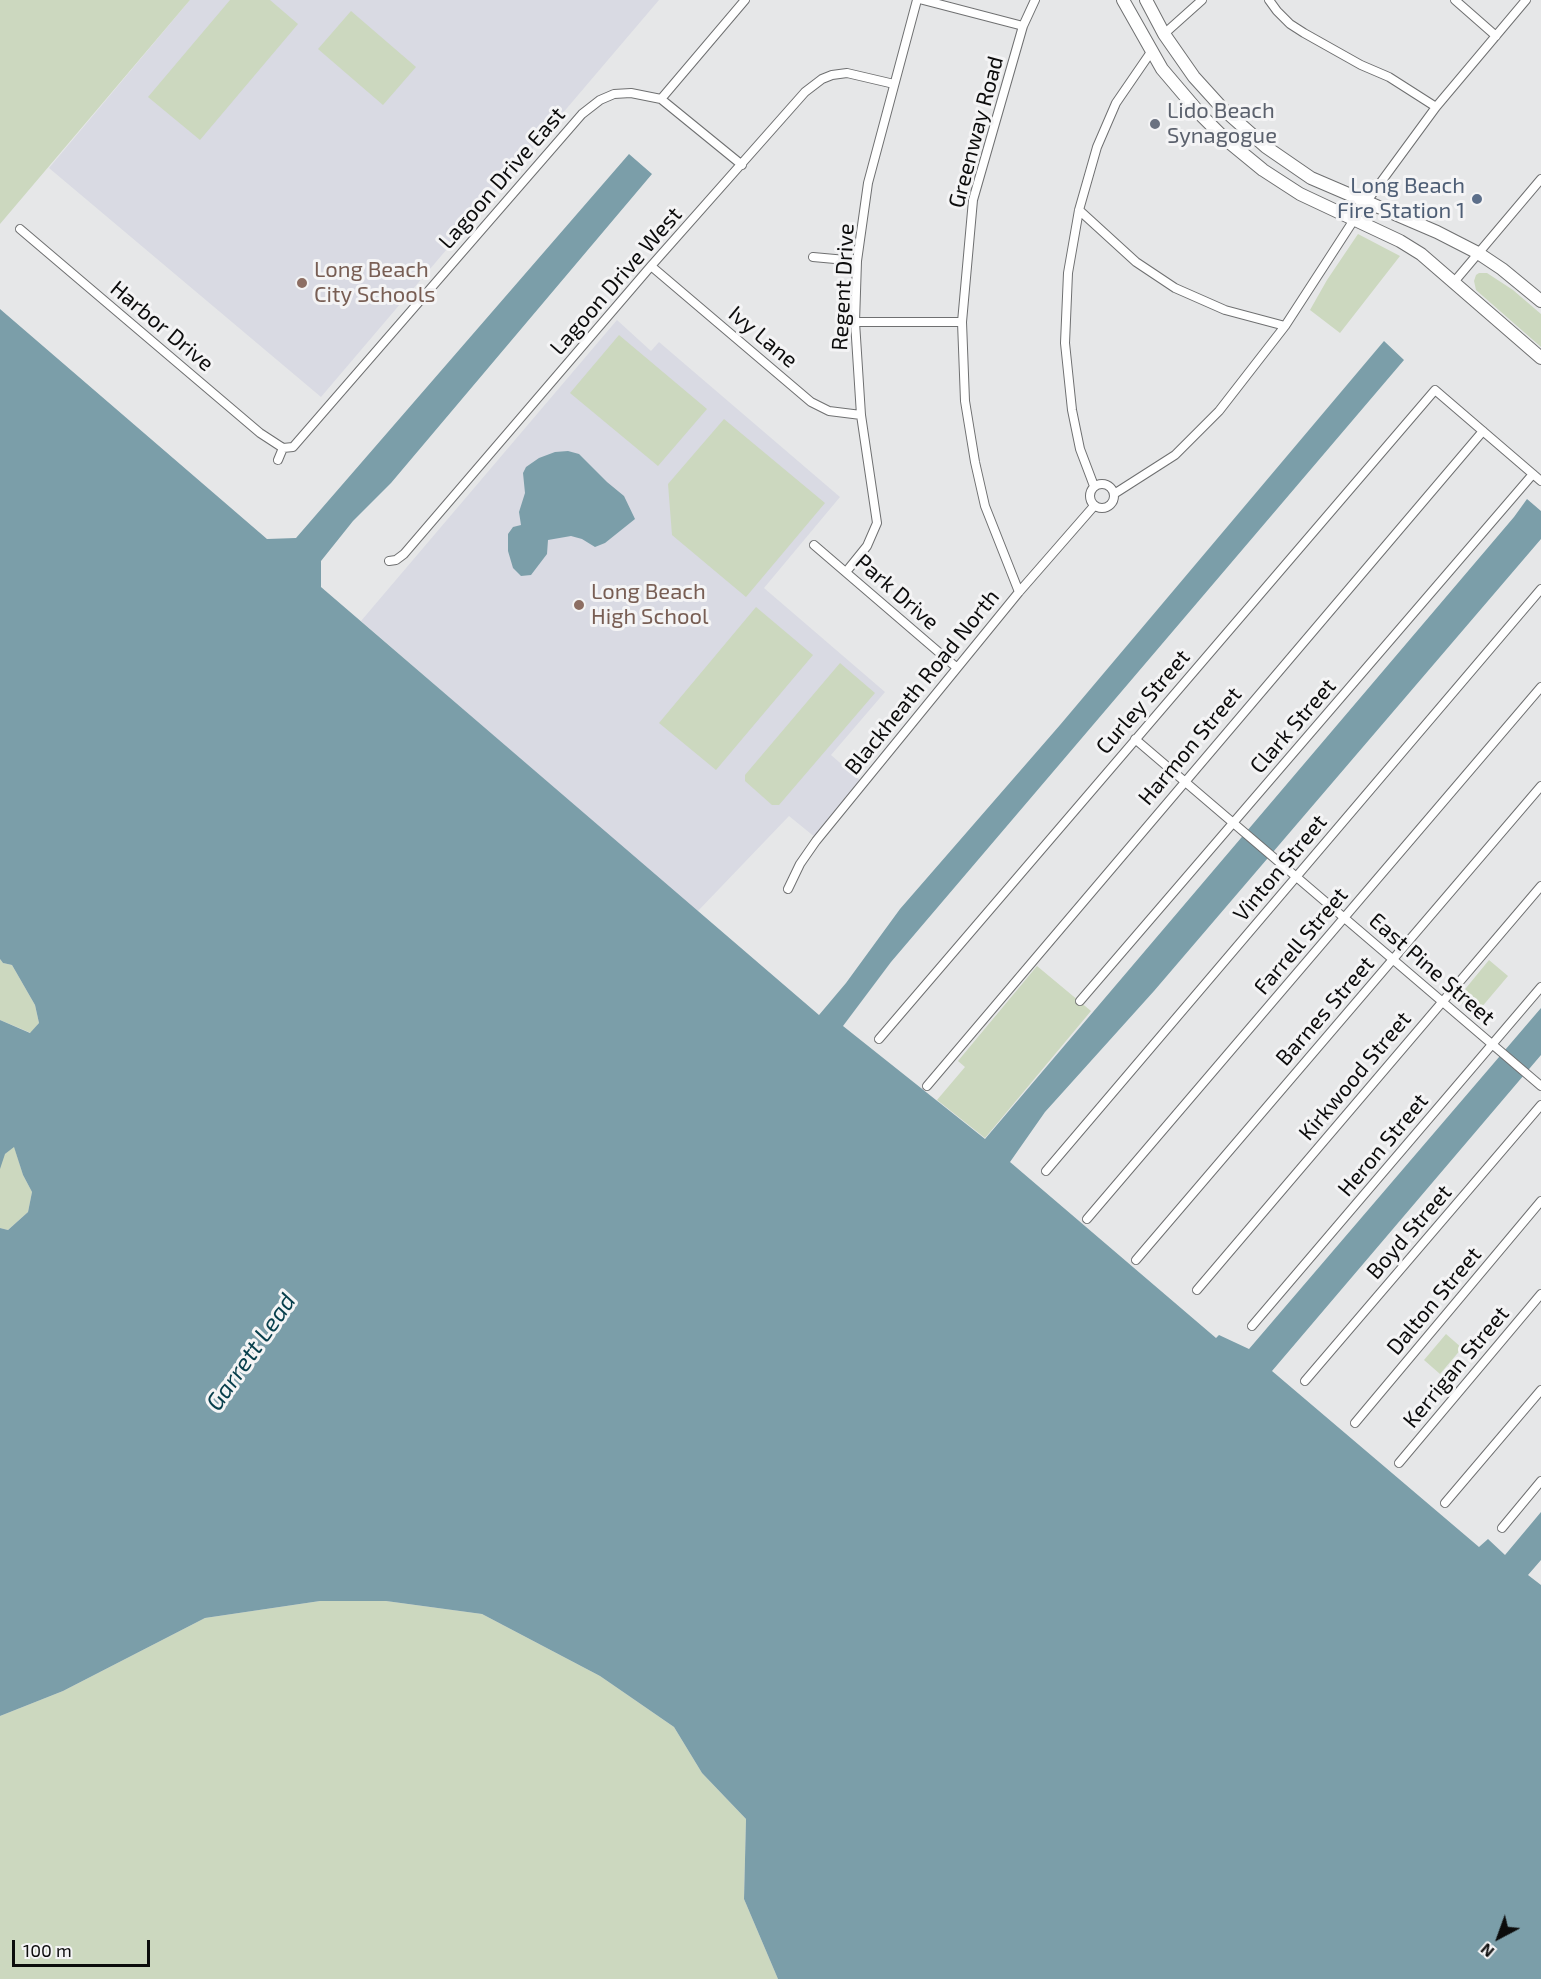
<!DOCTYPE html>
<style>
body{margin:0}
#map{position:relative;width:1541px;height:1979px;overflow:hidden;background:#e6e7e8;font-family:"Exo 2",sans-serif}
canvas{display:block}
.north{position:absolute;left:1469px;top:1907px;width:60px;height:60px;-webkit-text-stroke:4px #f4f4f5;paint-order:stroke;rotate:221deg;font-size:16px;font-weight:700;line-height:24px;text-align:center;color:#0c0c0c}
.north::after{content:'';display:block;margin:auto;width:21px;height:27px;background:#0c0c0c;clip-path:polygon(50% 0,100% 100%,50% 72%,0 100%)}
.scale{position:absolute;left:12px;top:1940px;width:138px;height:27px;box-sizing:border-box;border:3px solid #0c0c0c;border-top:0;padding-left:8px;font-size:18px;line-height:21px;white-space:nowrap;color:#0c0c0c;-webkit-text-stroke:4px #f4f4f5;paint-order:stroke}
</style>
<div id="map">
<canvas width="1541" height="1979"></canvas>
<div class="north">N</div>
<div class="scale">100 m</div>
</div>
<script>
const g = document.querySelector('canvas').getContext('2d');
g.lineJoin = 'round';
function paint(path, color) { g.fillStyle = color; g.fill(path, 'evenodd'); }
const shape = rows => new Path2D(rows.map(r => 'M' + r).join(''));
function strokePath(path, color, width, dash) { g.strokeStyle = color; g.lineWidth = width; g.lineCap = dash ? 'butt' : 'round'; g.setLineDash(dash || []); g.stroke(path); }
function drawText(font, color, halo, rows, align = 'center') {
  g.font = font + ' "Exo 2",sans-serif'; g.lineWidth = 6; g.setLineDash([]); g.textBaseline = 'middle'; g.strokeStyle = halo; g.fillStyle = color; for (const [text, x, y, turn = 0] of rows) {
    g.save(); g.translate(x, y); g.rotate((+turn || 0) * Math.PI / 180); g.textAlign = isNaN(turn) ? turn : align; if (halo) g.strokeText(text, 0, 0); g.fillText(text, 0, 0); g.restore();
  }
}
paint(shape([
 [190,0,659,0,321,397,49,168],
 [617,320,651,351,659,342,840,497,764,588,885,692,831,755,862,782,816,838,789,816,697,912,361,621]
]), '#d9dae3');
paint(shape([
 [0,0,190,0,0,224],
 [230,0,270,0,298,24,200,140,148,97],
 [351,11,416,67,383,105,318,49],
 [1358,234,1400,256,1340,333,1310,310,1327,280],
 [1479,273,1487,273,1513,290,1541,314,1541,347,1476,290,1474,281,1476,275],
 [619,335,707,409,658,466,570,393],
 [724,419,825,503,746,597,672,535,668,484],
 [756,607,813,655,716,770,659,723],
 [840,663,875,693,779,805,772,805,745,781,745,775],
 [0,959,3,963,12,965,35,1005,39,1023,31,1033,0,1020],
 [1489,960,1508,976,1475,1015,1457,999],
 [1037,966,1091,1011,985,1138,937,1100,965,1067,958,1061],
 [14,1146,23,1175,32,1192,28,1212,8,1230,0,1228,0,1153,5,1154],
 [1446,1334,1462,1348,1440,1374,1424,1360],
 [320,1601,386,1601,482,1614,600,1676,674,1727,702,1773,746,1819,744,1899,778,1979,0,1979,0,1716,63,1691,205,1618]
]), '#ccd8bf');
paint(shape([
 [629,154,652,174,391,483,353,521,321,561,321,587,819,1015,846,983,900,909,1060,725,1384,341,1404,360,891,962,843,1026,985,1139,1514,517,1527,499,1541,511,1541,539,1154,991,1045,1112,1010,1162,1216,1338,1219,1335,1249,1349,1541,1008,1541,1055,1272,1371,1479,1547,1488,1539,1505,1555,1541,1512,1541,1560,1528,1575,1541,1585,1541,1979,778,1979,744,1899,746,1819,702,1773,674,1727,600,1676,482,1614,386,1601,320,1601,205,1618,63,1691,0,1716,0,1228,8,1230,28,1212,32,1192,23,1175,14,1147,5,1154,0,1169,0,1020,30,1033,39,1023,35,1005,12,965,3,963,0,959,0,309,267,539,296,538],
 [568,451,579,454,607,482,624,496,635,519,605,543,595,547,582,539,571,536,548,540,547,554,531,575,521,576,513,568,508,551,508,534,513,527,521,525,519,512,525,493,523,473,526,467,539,458,555,452]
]), '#7b9ea9');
const minor = shape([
 [923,0,1023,26],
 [1269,0,1277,11,1290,24,1304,33,1361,65,1389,77,1436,107],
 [1455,0,1496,36],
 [1164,34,1202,0],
 [661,99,745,0],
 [1079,210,1136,262,1175,288,1225,310,1285,326],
 [20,229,260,433,283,448],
 [813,257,857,261],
 [651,266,811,402,829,411,861,415],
 [1454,282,1541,179],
 [855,322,962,322],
 [278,460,283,448,293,447,582,114,600,100,614,94,631,93,661,99,742,165],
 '1090 496a12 12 0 1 1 24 0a12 12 0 1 1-24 0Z',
 [1094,486,1080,449,1072,410,1065,343,1068,273,1079,210,1097,147,1116,103,1151,52],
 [1114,494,1175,455,1219,411,1285,326,1359,212,1436,107,1526,0],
 [814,545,956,667],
 [389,561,396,560,404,554,651,266,805,92,822,79,832,75,847,73,894,84],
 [846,572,867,546,877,523,861,415,855,322,857,261,868,183,917,0],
 [1019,592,985,506,975,462,965,401,962,322,973,200,1023,26,1035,0],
 [1135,739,1541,1086],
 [788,889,800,864,816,841,1019,592,1094,506],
 [1080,1001,1533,474],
 [879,1039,1435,390,1541,481],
 [927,1086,1483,431],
 [1046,1171,1541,589],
 [1087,1219,1541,687],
 [1136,1260,1541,786],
 [1197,1290,1541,886],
 [1252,1326,1541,987],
 [1305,1381,1541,1105],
 [1355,1423,1541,1201],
 [1399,1463,1541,1294],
 [1445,1503,1541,1390],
 [1502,1528,1541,1481]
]);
const trunk = shape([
 [1123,0,1162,69,1202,116,1224,138,1263,170,1300,194,1400,241,1421,254,1541,358],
 [1146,0,1164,34,1194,77,1223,109,1266,147,1311,178,1437,232,1478,253,1502,269,1541,301]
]);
strokePath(minor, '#6f7071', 10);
strokePath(trunk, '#6f7071', 14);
strokePath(minor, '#fff', 8);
strokePath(trunk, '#fff', 12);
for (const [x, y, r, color] of [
 [1155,124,6,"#6b7280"],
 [1477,199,6,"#5c6f8a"],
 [302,283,6,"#8d6e63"],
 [579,605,6,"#8d6e63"]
]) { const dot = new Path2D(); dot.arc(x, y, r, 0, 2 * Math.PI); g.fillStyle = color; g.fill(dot); strokePath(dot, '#f4f4f5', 2); }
drawText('22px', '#5b616d', '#f4f4f5', [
 ["Lido Beach",1167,111],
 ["Synagogue",1167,136]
], 'left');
drawText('22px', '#0c0c0c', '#f4f4f5', [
 ["Greenway Road",976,132,-75],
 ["Lagoon Drive East",502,178,-49],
 ["Lagoon Drive West",616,281,-49],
 ["Regent Drive",843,287,-87],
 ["Harbor Drive",162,326,40],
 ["Ivy Lane",763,337,40],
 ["Park Drive",897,592,41],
 ["Blackheath Road North",922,682,-51],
 ["Curley Street",1143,702,-49],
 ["Clark Street",1293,726,-49],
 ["Harmon Street",1190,746,-50],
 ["Vinton Street",1280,868,-50],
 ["Farrell Street",1301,941,-50],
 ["East Pine Street",1432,969,41],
 ["Barnes Street",1325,1011,-49],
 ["Kirkwood Street",1355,1076,-50],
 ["Heron Street",1383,1145,-50],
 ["Boyd Street",1409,1232,-49],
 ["Dalton Street",1434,1301,-50],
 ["Kerrigan Street",1456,1367,-50]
]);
drawText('22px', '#4e5e75', '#f4f4f5', [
 ["Long Beach",1465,186],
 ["Fire Station 1",1465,211]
], 'right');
drawText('22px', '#785e54', '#f4f4f5', [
 ["Long Beach",314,270],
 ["City Schools",314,295],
 ["Long Beach",591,592],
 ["High School",591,617]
], 'left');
drawText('italic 24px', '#063e4b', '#f4f4f5', [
 ["Garrett Lead",251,1352,-55]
]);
</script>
